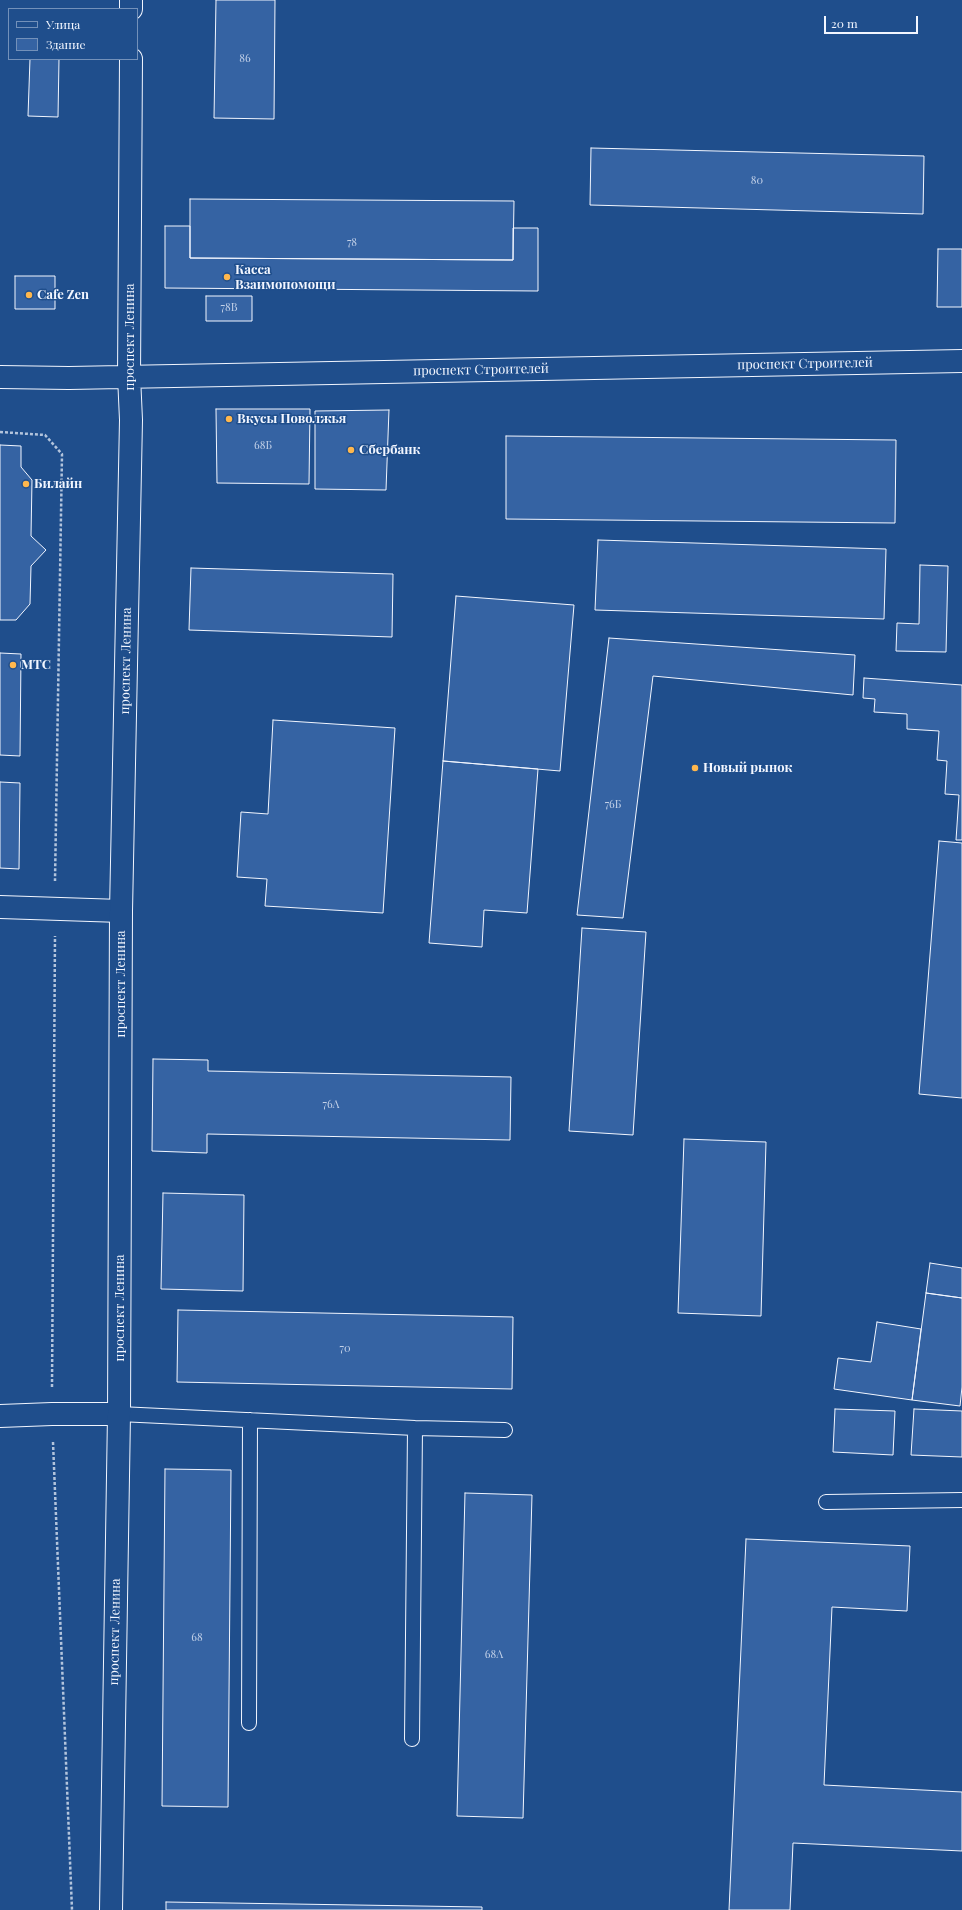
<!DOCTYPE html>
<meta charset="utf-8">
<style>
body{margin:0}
#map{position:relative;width:962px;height:1910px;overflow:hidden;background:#1f4e8c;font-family:"Playfair Display",serif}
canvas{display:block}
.legend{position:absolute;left:8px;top:8px;width:130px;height:52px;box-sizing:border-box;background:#1f4e8c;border:1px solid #7391ba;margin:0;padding:5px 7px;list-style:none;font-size:12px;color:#f2f6ff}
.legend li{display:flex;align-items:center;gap:8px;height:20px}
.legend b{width:20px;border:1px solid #7391ba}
.scale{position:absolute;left:824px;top:16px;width:94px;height:18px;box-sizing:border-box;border:2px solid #f2f6ff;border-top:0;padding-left:5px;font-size:12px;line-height:14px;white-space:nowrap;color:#f2f6ff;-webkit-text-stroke:3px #1f4e8c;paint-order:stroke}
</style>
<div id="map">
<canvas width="962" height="1910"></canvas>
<ul class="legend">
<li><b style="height:5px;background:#1f4e8c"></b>Улица</li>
<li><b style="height:11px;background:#3563a3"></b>Здание</li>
</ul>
<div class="scale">20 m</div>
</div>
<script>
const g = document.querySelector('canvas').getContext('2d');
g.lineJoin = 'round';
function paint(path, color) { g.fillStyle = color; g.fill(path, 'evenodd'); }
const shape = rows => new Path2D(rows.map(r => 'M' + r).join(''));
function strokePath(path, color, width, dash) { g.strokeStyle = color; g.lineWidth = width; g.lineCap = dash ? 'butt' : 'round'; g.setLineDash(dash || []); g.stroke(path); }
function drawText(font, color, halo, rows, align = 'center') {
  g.font = font + ' "Playfair Display",serif'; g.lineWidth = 3; g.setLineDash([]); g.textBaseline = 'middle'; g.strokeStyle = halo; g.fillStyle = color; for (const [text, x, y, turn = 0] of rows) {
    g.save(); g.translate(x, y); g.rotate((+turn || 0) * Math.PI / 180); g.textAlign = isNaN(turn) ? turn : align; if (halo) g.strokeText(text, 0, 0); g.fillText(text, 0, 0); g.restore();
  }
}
const building = shape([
 [216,0,275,0,274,119,214,118,216,0],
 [30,59,59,59,58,117,28,116,30,59],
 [591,148,924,156,923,214,590,205,591,148],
 [190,199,514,201,513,260,190,258,190,199],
 [165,226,190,226,190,258,513,260,513,228,538,228,538,291,165,288,165,226],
 [938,249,962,249,962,307,937,307,938,249],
 [15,276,55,276,55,309,15,309,15,276],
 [206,296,252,296,252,321,206,321,206,296],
 [216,409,310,409,309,484,217,483,216,409],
 [389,410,386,490,315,489,315,411,389,410],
 [506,436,896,440,895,523,506,519,506,436],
 [0,445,21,446,21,467,32,480,31,536,46,550,31,566,30,604,16,620,0,620,0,445],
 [598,540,886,549,884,619,595,610,598,540],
 [920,565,948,566,946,652,896,651,897,623,919,624,920,565],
 [191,568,393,574,392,637,189,630,191,568],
 [456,596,574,605,560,771,443,761,456,596],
 [609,638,855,655,853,695,653,676,623,918,577,915,609,638],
 [0,653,21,654,20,756,0,755,0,653],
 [864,678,962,685,962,840,956,840,959,795,945,794,947,761,937,760,939,731,907,729,907,714,874,712,875,699,863,698,864,678],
 [273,720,395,728,383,913,265,906,267,879,237,877,241,812,268,814,273,720],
 [443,761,538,769,527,913,484,910,482,947,429,943,443,761],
 [0,782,20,783,19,869,0,868,0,782],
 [939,841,962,843,962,1098,919,1094,939,841],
 [582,928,646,932,633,1135,569,1131,582,928],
 [153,1059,208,1060,208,1071,511,1077,510,1140,207,1134,207,1153,152,1151,153,1059],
 [684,1139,766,1142,761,1316,678,1313,684,1139],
 [163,1193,244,1195,243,1291,161,1289,163,1193],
 [930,1263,962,1268,962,1298,926,1293,930,1263],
 [926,1293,962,1298,962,1387,960,1406,912,1400,926,1293],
 [178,1310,513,1317,512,1389,177,1382,178,1310],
 [877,1322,921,1329,912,1400,834,1389,838,1358,871,1362,877,1322],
 [835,1409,895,1411,893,1455,833,1452,835,1409],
 [914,1409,962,1411,962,1457,911,1455,914,1409],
 [165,1469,231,1470,228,1807,162,1806,165,1469],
 [465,1493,532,1495,523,1818,457,1816,465,1493],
 [746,1539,910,1546,907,1611,832,1607,824,1785,962,1792,962,1851,793,1843,790,1910,729,1910,746,1539],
 [166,1902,482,1907,482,1910,166,1910,166,1902]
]);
paint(building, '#3563a3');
strokePath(building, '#f2f6ff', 1);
const service = shape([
 [119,1414,415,1428,505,1430],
 [826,1502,962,1500],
 [249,1723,250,1420],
 [412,1739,415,1428]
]);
const minor = shape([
 [0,907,121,911],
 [0,1416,52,1414,119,1414]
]);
const tertiary = shape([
 [131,9,131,0],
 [0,377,69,378,962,361],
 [111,1910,119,1414,121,911,131,420,129,376,131,59]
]);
strokePath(service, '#f2f6ff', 16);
strokePath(minor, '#f2f6ff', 24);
strokePath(tertiary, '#f2f6ff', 24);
strokePath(shape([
 [0,432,45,435,62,454,55,881],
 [52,1387,55,936],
 [53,1442,72,1910]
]), '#b3c4dc', 2.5, [3, 2]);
strokePath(service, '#1f4e8c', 14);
strokePath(minor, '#1f4e8c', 22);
strokePath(tertiary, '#1f4e8c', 22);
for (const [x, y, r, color] of [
 [227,277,4,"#ffb74d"],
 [29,295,4,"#ffb74d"],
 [229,419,4,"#ffb74d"],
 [351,450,4,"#ffb74d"],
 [26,484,4,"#ffb74d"],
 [13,665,4,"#ffb74d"],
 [695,768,4,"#ffb74d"]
]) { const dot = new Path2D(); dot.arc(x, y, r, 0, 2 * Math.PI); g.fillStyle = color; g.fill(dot); strokePath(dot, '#1f4e8c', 1.5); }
drawText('11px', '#c3d1e8', null, [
 ["86",245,59],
 ["80",757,181],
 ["78",352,243],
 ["78В",229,308],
 ["68Б",263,446],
 ["76Б",613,805],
 ["76А",331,1105],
 ["70",345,1349],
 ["68",197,1638],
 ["68А",494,1655]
]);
drawText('bold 13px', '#f2f6ff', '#1f4e8c', [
 ["Касса",235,270],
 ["Взаимопомощи",235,285],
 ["Cafe Zen",37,295],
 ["Вкусы Поволжья",237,419],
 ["Сбербанк",359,450],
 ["Билайн",34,484],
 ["МТС",21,665],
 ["Новый рынок",703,768]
], 'left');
drawText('13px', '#f2f6ff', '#1f4e8c', [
 ["проспект Ленина",130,337,-90],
 ["проспект Строителей",805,364,-1],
 ["проспект Строителей",481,370,-1],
 ["проспект Ленина",126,661,-89],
 ["проспект Ленина",121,984,-90],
 ["проспект Ленина",120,1308,-90],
 ["проспект Ленина",115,1632,-89]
]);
</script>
